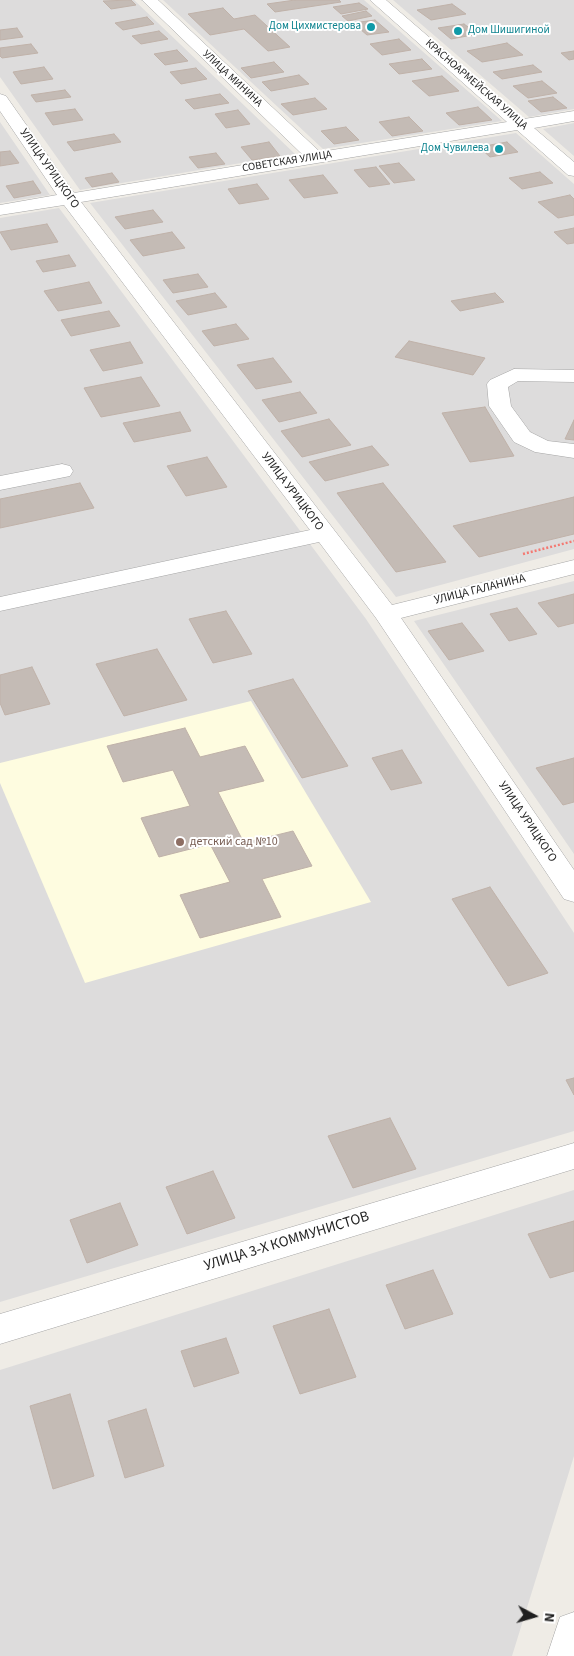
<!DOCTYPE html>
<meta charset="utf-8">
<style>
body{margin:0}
#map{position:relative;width:574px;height:1656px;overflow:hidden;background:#efece6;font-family:"Source Sans 3",sans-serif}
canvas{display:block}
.north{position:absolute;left:509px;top:1591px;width:50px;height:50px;-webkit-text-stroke:4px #fff;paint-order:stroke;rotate:96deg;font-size:14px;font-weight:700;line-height:20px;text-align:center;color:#1f1f1f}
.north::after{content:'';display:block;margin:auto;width:18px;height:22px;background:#1f1f1f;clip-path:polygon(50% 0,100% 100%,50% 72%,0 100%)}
</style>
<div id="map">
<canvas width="574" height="1656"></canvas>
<div class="north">N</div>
</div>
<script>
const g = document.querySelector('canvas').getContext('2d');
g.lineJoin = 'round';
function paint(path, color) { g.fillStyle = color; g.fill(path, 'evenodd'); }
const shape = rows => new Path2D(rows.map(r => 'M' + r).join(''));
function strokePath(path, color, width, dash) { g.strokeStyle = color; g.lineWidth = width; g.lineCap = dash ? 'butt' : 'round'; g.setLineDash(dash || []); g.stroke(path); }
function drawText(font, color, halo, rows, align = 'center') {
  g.font = font + ' "Source Sans 3",sans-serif'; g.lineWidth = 4; g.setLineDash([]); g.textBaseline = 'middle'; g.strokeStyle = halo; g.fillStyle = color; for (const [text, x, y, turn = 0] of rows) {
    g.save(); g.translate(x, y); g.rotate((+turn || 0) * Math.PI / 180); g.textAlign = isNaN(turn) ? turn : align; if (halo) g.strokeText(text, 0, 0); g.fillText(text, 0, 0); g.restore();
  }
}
paint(shape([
 [0,0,134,0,295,154,80,190,0,77],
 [163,0,364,0,502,121,323,149],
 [393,0,574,0,574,109,529,117],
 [0,122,50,195,0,203],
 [574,123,574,156,543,129],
 [516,133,574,184,574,549,396,597,90,203],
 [59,208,366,619,574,933,574,1131,0,1302,0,218],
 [574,581,574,854,414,621],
 [574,1190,574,1456,512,1656,0,1656,0,1370]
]), '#dddcdc');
paint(shape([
 [251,701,371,902,85,983,0,783,0,763]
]), '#fefce0');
const building = shape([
 [131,0,136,5,111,9,103,1,131,0],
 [295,0,339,0,341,2,275,12,267,4,295,0],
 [359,3,368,9,341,14,333,7,359,3],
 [452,4,466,14,431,20,417,10,452,4],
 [223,8,234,19,255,15,290,47,268,51,244,29,210,35,188,14,223,8],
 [366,11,372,16,348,21,342,16,366,11],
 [147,17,154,24,123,30,115,23,147,17],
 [375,20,389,32,367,35,353,23,375,20],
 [464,24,478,34,451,39,438,28,464,24],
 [17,28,23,37,0,40,0,30,17,28],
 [159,31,168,39,141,44,132,36,159,31],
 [399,39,411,50,382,55,370,44,399,39],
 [507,43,523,55,482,62,467,51,507,43],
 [31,44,38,53,2,58,0,56,0,48,31,44],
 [177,50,188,61,165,65,154,54,177,50],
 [574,51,574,59,569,60,561,53,574,51],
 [422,59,432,69,399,74,389,64,422,59],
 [274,62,284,72,251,78,241,68,274,62],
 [533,65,542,72,502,79,493,72,533,65],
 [44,67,53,79,21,84,13,72,44,67],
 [196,68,207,79,181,84,170,72,196,68],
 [299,75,309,84,271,91,262,82,299,75],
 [442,76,459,91,429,96,412,81,442,76],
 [542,81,557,93,528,98,513,86,542,81],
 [65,90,71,97,36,102,31,95,65,90],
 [220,94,229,103,194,109,185,100,220,94],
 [553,97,567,108,541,112,528,101,553,97],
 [315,98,327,109,293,115,281,104,315,98],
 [478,107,492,120,459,125,446,113,478,107],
 [75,109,83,120,53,125,45,113,75,109],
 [238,110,250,124,226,128,215,114,238,110],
 [409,117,423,131,392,136,379,122,409,117],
 [346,127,359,140,334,144,321,131,346,127],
 [114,134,121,142,74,151,67,142,114,134],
 [269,142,280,156,252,160,241,147,269,142],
 [507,142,518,152,490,157,479,147,507,142],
 [10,151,19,163,0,166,0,152,10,151],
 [216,153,225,164,198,168,189,157,216,153],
 [399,163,415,180,394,183,379,166,399,163],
 [376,167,390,184,369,187,354,170,376,167],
 [540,172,553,183,522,189,509,178,540,172],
 [112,173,119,182,92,187,85,178,112,173],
 [323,175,338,193,304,198,289,180,323,175],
 [33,181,41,193,14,198,6,186,33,181],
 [257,184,269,199,239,204,228,189,257,184],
 [570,195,574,199,574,215,558,218,538,202,570,195],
 [153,210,163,222,125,229,115,217,153,210],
 [47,224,58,242,11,250,0,232,47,224],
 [574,228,574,243,567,244,554,232,574,228],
 [172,232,185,248,143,256,130,240,172,232],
 [69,255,76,266,43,272,36,261,69,255],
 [198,274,208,287,173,293,163,280,198,274],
 [89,282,102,303,58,311,44,291,89,282],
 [215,293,227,307,188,315,176,301,215,293],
 [495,293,504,302,460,311,451,301,495,293],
 [109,311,120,326,71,336,61,320,109,311],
 [236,324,249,339,214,346,202,331,236,324],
 [409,341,485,358,473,375,395,357,409,341],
 [130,342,143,363,103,371,90,350,130,342],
 [273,358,292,382,256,389,237,365,273,358],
 [141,377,160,406,101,417,84,388,141,377],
 [300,392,317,413,279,422,262,400,300,392],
 [485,407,514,456,470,462,442,413,485,407],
 [180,412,191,431,134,442,123,423,180,412],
 [329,419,351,445,302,457,281,431,329,419],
 [574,420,574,440,565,439,574,420],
 [372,446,389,465,325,481,309,462,372,446],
 [207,457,227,487,186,496,167,466,207,457],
 [80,483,94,508,0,528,0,499,80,483],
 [383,483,446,562,396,572,337,493,383,483],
 [574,497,574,534,479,557,453,526,574,497],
 [574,594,574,623,558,627,538,603,574,594],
 [517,608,537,634,509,641,490,614,517,608],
 [226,611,252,654,213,663,189,619,226,611],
 [462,623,484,651,449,660,428,631,462,623],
 [157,649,187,700,124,716,96,664,157,649],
 [32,667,50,704,5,715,0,703,0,675,32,667],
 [293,679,348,766,302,778,248,691,293,679],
 [185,728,200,757,245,746,264,781,218,792,244,843,293,831,312,866,262,879,281,917,200,938,180,895,230,882,210,844,159,857,141,818,190,806,173,770,123,782,107,746,185,728],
 [402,750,422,783,391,790,372,758,402,750],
 [574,758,574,802,563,805,536,768,574,758],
 [490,887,548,973,508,986,452,899,490,887],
 [574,1078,574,1095,566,1080,574,1078],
 [390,1118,416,1169,353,1188,328,1136,390,1118],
 [213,1171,235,1218,187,1234,166,1187,213,1171],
 [120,1203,138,1245,87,1263,70,1220,120,1203],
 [574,1221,574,1271,550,1278,528,1234,574,1221],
 [433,1270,453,1314,405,1329,386,1285,433,1270],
 [329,1309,356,1377,300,1394,273,1326,329,1309],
 [226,1338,239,1373,194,1387,181,1351,226,1338],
 [70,1394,94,1476,53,1489,30,1406,70,1394],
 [146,1409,164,1466,125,1478,108,1421,146,1409]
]);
paint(building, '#c4bbb5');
strokePath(building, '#c0b2a9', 1);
const minor = shape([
 [142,0,158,0,320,152,507,122,370,0,386,0,524,119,574,111,574,121,534,128,574,162,574,176,568,175,517,130,81,202,392,605,574,560,574,574,401,618,574,870,574,902,564,899,376,618,319,542,0,611,0,597,310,530,64,205,0,215,0,205,57,195,0,111,0,94,6,96,74,193,303,155,142,0],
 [514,369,574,370,574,382,518,381,508,387,511,406,530,432,548,441,574,444,574,458,535,452,514,442,489,406,487,384,490,380,514,369],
 [62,464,70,466,73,471,70,476,0,490,0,476,62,464],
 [574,1143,574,1169,0,1344,0,1314,574,1143],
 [574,1612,574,1656,547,1656,560,1617,574,1612]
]);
strokePath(minor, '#a6a6a6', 1);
strokePath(shape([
 [523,554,574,541]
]), '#f47972', 2.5, [2, 2]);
paint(minor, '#fff');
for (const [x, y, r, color] of [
 [371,27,5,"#0f9aa8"],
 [458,31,5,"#0f9aa8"],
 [499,149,5,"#0f9aa8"],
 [180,842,5,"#8d6e63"]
]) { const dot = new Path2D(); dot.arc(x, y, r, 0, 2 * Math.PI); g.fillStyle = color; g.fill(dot); strokePath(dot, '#fff', 2); }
drawText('11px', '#0d838f', '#fff', [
 ["Дом Цихмистерова",361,27],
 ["Дом Шишигиной",468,31,"left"],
 ["Дом Чувилева",489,149]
], 'right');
drawText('11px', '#1f1f1f', '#fff', [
 ["УЛИЦА МИНИНА",232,79,43],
 ["КРАСНОАРМЕЙСКАЯ УЛИЦА",476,85,41],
 ["СОВЕТСКАЯ УЛИЦА",287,162,-9]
]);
drawText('12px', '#1f1f1f', '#fff', [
 ["УЛИЦА УРИЦКОГО",49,169,55],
 ["УЛИЦА УРИЦКОГО",292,492,53],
 ["УЛИЦА ГАЛАНИНА",480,590,-14],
 ["УЛИЦА УРИЦКОГО",527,822,56]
]);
drawText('12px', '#785e54', '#fff', [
 ["детский сад №10",190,842]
], 'left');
drawText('15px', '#1f1f1f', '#fff', [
 ["УЛИЦА 3-Х КОММУНИСТОВ",287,1242,-17]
]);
</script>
